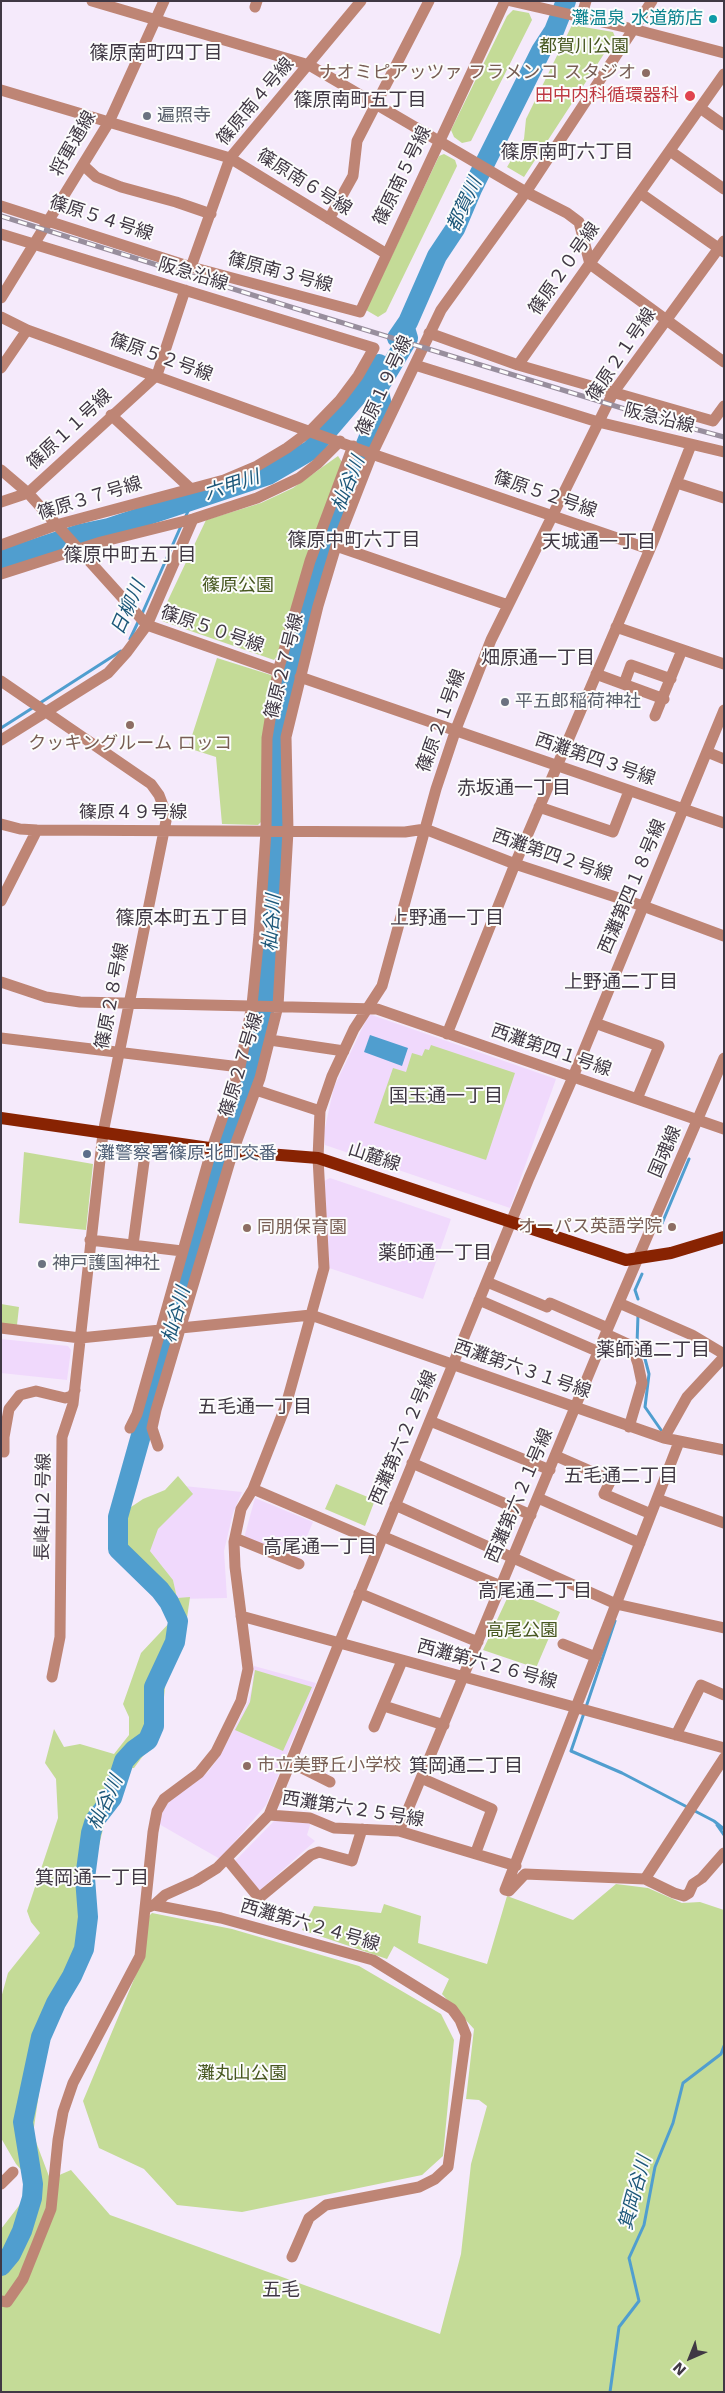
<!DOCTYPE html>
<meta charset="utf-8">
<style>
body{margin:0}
#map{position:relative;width:725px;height:2393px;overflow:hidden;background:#f5eafb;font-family:"DejaVu Sans",sans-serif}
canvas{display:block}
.frame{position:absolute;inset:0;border:2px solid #403844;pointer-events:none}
.north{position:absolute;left:665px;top:2333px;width:50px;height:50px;-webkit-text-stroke:4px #fcfcfc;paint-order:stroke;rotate:224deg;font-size:14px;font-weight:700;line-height:20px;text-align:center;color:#403844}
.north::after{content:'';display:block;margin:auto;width:18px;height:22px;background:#403844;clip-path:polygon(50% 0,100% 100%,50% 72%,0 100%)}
</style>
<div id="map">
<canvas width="725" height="2393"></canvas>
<div class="frame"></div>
<div class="north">N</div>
</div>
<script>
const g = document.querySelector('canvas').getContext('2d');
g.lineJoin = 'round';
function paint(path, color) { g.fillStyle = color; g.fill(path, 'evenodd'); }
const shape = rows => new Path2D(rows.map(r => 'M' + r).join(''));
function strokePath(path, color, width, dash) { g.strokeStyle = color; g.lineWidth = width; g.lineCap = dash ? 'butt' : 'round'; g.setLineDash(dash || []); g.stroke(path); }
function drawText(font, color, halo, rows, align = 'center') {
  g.font = font + ' "DejaVu Sans","Noto Sans JP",sans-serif'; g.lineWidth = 4; g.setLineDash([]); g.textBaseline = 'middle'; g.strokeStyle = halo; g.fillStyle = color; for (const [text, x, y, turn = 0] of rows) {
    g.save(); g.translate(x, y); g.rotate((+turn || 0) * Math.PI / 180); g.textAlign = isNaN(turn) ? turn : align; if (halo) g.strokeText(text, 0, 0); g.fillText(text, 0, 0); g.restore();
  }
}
paint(shape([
 [369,1014,556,1079,510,1208,325,1145,324,1132,334,1087],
 [330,1178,451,1219,423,1299,329,1268,324,1181],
 [1,1339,68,1346,71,1350,67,1380,1,1373],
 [184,1486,242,1492,233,1513,224,1551,227,1598,177,1599,173,1580,150,1551,154,1519],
 [255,1498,313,1522,297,1560,244,1538],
 [254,1666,316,1683,266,1805,220,1859,159,1824,163,1810,168,1803,208,1772,221,1754,248,1702,252,1687],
 [275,1820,311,1822,307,1835,315,1841,258,1892,234,1862]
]), '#f0d9fc');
paint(shape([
 [513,10,529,13,532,20,471,141,462,143,454,137,451,130,507,16],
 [572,25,613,32,615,37,524,177,507,167,524,139,526,119],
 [444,154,455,160,457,166,386,312,378,317,366,310,439,156],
 [338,456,342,462,277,656,274,660,162,621,161,615,206,520,261,503,293,488],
 [217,658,271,675,273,679,262,821,258,825,222,824,216,757,188,748],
 [431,1045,515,1073,486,1160,374,1123,393,1068,406,1072,412,1053,422,1056,425,1049,429,1050],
 [24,1152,93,1164,86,1230,19,1223],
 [1,1304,19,1307,17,1325,1,1324],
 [178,1476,193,1494,158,1529,150,1551,173,1580,177,1598,190,1597,183,1646,166,1679,160,1733,134,1768,116,1769,110,1785,113,1788,94,1866,94,1922,91,1943,48,2031,33,2134,50,2179,71,2170,110,2215,440,2334,461,2254,471,2164,487,2106,479,2100,466,2099,474,2029,442,1994,449,1979,394,1946,387,1959,302,1930,314,1906,381,1913,384,1904,421,1916,418,1943,487,1964,507,1896,573,1920,616,1884,648,1888,682,1903,700,1902,724,1910,724,2392,1,2392,1,2229,35,2185,16,2164,1,2138,1,1998,8,1973,40,1933,31,1922,27,1911,58,1818,56,1779,45,1763,54,1729,64,1747,80,1744,114,1754,129,1735,129,1717,123,1704,141,1653,172,1620,178,1607,165,1588,143,1582,121,1561,117,1540,128,1509,143,1499,165,1490],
 [336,1484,375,1500,365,1526,325,1509],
 [511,1590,560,1612,536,1668,483,1650],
 [255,1670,312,1687,283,1751,235,1730,250,1702],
 [152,1913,232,1929,359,1966,441,2014,454,2040,443,2156,422,2175,242,2212,177,2205,144,2169,99,2148,83,2101,140,1965,148,1917]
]), '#c4db97');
paint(shape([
 [370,1035,408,1048,402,1066,364,1052]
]), '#509ecf');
strokePath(shape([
 [185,518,193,500],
 [142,614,181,526],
 [130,639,139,620],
 [40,703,121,651],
 [1,728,34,707],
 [658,1233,689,1159],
 [638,1299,635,1290,642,1274],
 [638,1315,637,1344,644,1355,649,1374,645,1407,661,1430],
 [586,1707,615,1621],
 [584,1713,571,1751,622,1773,714,1821,724,1829],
 [717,1825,724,1835],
 [610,2392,619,2327,639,2301,629,2258,644,2225,655,2167,673,2123,683,2083,721,2054,724,2046]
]), '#509ecf', 3);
strokePath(shape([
 [397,338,408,322,437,256,455,229,472,189,541,51,554,31,566,1],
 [1,560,80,534,109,528,268,475,311,450,358,395,379,364],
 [1,2266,11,2254,22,2231,32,2198,33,2184,23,2122,41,2037,56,2003,72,1976,84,1949,88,1917,85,1878,91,1833,95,1820,112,1798,124,1761,134,1750,148,1740,154,1726,154,1687,175,1642,178,1621,169,1602,160,1590,118,1549,118,1517,190,1261,228,1136,246,1084,263,1019,273,937,278,844,278,726,285,690,333,525,382,405,378,388,408,338,405,328]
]), '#509ecf', 20);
strokePath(shape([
 [92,1,309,65,526,192,567,213,579,222,590,264,724,362],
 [511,1,633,29,724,53],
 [255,7,257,1],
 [581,18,586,1],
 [1,90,230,158,385,253],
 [700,108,724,125],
 [670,151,724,189],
 [83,165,96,177,121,187,176,202,211,214],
 [640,193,724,252],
 [1,206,191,267,360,312,505,1],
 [329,219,353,176,357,141,429,1],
 [1,234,374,348,358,376,340,400,310,431,287,448,257,466,224,480,56,525,1,545],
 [191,267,230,158,361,1],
 [1,298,109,122,164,1],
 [1,317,27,330,372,454,649,549],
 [429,333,518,365,713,421,724,406],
 [415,365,598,422,724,452],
 [518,365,724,74],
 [1,368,27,330],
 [111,415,190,488],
 [1,470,28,493,147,625,278,671],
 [677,483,724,498],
 [1,502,28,493,157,375,185,290],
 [336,546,508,605],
 [1,574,101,542,193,519,257,498,299,478,317,464,340,441],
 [616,627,724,664],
 [596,674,664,699],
 [300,677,724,823],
 [1,681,151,784,159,795,167,816,103,1133,73,1404,62,1437,60,1637,52,1677],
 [624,684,631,665,671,679],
 [655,716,682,650],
 [1,740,108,673,127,652,147,625,193,519],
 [707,752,724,759],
 [539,807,613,832,629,791],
 [1,824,20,829,37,830,405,832,425,829,515,864,643,906,724,936],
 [1,901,37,830],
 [1,982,46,997,80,1002,377,1009,724,1129],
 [595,1023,659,1046,637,1099],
 [447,1034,515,864,653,542,691,445],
 [1,1038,240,1067],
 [270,1040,344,1051],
 [256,1090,320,1111],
 [90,1240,182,1251],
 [133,1245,147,1139],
 [487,1282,547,1307,550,1303,608,1328],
 [479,1300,599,1352],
 [619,1303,692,1335,724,1354],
 [1,1328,80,1338,311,1315,664,1438,724,1450],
 [606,1334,632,1346,638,1364,642,1383,629,1427],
 [430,1421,550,1470],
 [130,1428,137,1414,212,1148,240,1067,252,1005,259,935,266,831,267,738,278,671,310,561,353,446],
 [664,1438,687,1397,724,1357],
 [158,1446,152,1428,156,1410,233,1151,260,1078,278,1006,288,831,286,737,318,606,336,546,372,454,441,310,526,192,652,1],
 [4,1452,4,1437,9,1409,20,1395,36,1391,65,1398,72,1396,75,1390],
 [556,1456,611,1480,604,1494,651,1514],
 [412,1463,531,1515],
 [253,1489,379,1543],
 [538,1498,640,1543],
 [657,1499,724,1523],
 [395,1505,616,1604,724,1628],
 [382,1536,501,1586],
 [235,1538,299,1564],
 [359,1593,478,1642],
 [241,1616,724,1748],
 [563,1644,596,1657],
 [384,1706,444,1725],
 [374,1727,402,1661],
 [676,1735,701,1685,724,1695],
 [290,1762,330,1782],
 [421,1778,492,1809,476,1852],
 [269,1815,310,1818,334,1828,399,1831,516,1866],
 [399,1831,608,1328,724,1058],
 [227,1859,259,1898,311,1855,319,1852,352,1861,362,1829],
 [645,1879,525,1874,509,1891,505,1890,679,1442],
 [645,1879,724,1758],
 [645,1879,674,1893,684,1896,689,1893,693,1884,702,1878,724,1853],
 [154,1905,165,1895,196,1881,217,1868,269,1815,529,1178,573,1077,724,710],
 [149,1907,154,1905,221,1918,373,1960,452,2009,460,2020,466,2035,448,2167,435,2179,419,2187,326,2205,309,2218,292,2257],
 [1,2184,13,2172],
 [1,2301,7,2302,23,2279,51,2209,58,2140,63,2112,73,2083,140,1956,153,1832,157,1811,164,1799,199,1773,216,1752,241,1701,248,1669,235,1567,234,1542,241,1509,253,1489,286,1405,324,1268,318,1158,320,1111,332,1076,354,1029,382,986,436,789,456,729,491,640,613,393,724,241]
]), '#be8575', 11);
strokePath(shape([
 [1,1118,230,1151,318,1158,626,1260,671,1253,724,1237]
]), '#882302', 12);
const rail = shape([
 [1,216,294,308,661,420,724,437]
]);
strokePath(rail, '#988e9d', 5);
strokePath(rail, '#fcfcfc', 3, [9]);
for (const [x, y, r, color] of [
 [713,19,5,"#0f9aa8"],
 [646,73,5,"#8d6e63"],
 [690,96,6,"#e0444e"],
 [147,116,5,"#6b7280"],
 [505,702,5,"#6b7280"],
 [130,725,5,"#8d6e63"],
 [87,1154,5,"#5c6f8a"],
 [672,1227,5,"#8d6e63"],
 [247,1228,5,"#8d6e63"],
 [42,1264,5,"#6b7280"],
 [247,1766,5,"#8d6e63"]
]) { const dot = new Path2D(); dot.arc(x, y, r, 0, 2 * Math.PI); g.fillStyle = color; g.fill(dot); strokePath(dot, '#fcfcfc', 2); }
drawText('18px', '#0d838f', '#fcfcfc', [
 ["灘温泉 水道筋店",703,19]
], 'right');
drawText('18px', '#475720', '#fcfcfc', [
 ["都賀川公園",584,47],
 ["篠原公園",238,586],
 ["高尾公園",522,1631],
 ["灘丸山公園",242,2074]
]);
drawText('18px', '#785e54', '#fcfcfc', [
 ["ナオミピアッツァ フラメンコ スタジオ",636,73],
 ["クッキングルーム ロッコ",130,744,"center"],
 ["オーパス英語学院",662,1227],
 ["同朋保育園",257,1228,"left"],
 ["市立美野丘小学校",257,1766,"left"]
], 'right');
drawText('18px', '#be3a42', '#fcfcfc', [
 ["田中内科循環器科",679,96]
], 'right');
drawText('18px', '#403844', '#fcfcfc', [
 ["篠原南４号線",256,102,-50],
 ["将軍通線",74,144,-60],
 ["篠原南５号線",403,176,-64],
 ["篠原南６号線",304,183,32],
 ["篠原５４号線",101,219,18],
 ["篠原２０号線",565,269,-55],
 ["篠原南３号線",280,273,15],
 ["阪急沿線",193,275,17],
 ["篠原２１号線",622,355,-56],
 ["篠原５２号線",161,358,20],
 ["篠原１９号線",385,386,-65],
 ["阪急沿線",659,419,14],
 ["篠原１１号線",70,430,-43],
 ["篠原５２号線",545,495,19],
 ["篠原３７号線",90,499,-17],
 ["篠原５０号線",212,630,19],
 ["篠原２７号線",285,666,-76],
 ["篠原２１号線",442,721,-70],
 ["西灘第四３号線",595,760,19],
 ["篠原４９号線",133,813],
 ["西灘第四２号線",552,856,19],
 ["西灘第四１８号線",633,887,-67],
 ["篠原２８号線",113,996,-79],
 ["西灘第四１号線",551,1051,19],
 ["篠原２７号線",242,1065,-73],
 ["国魂線",666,1152,-67],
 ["山麓線",374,1158,18],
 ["西灘第六３１号線",522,1370,19],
 ["西灘第六２２号線",404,1438,-67],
 ["西灘第六２１号線",520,1496,-67],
 ["長峰山２号線",44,1507,-89],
 ["西灘第六２６号線",487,1665,15],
 ["西灘第六２５号線",353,1810,9],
 ["西灘第六２４号線",310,1926,16]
]);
drawText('18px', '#5b616d', '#fcfcfc', [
 ["遍照寺",157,116],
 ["平五郎稲荷神社",515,702],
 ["神戸護国神社",52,1264]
], 'left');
drawText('18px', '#4e5e75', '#fcfcfc', [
 ["灘警察署篠原北町交番",97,1154]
], 'left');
drawText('19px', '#403844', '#fcfcfc', [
 ["篠原南町四丁目",156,54],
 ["篠原南町五丁目",360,101],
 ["篠原南町六丁目",567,153],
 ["篠原中町六丁目",354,541],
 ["天城通一丁目",599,543],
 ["篠原中町五丁目",130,556],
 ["畑原通一丁目",538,659],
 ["赤坂通一丁目",514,789],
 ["篠原本町五丁目",182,919],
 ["上野通一丁目",447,919],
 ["上野通二丁目",621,983],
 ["国玉通一丁目",446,1097],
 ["薬師通一丁目",435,1254],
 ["薬師通二丁目",653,1351],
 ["五毛通一丁目",255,1408],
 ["五毛通二丁目",621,1477],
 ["高尾通一丁目",320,1548],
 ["高尾通二丁目",535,1592],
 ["箕岡通二丁目",466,1767],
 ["箕岡通一丁目",92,1879],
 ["五毛",281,2291]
]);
drawText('italic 19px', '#1c5779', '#fcfcfc', [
 ["都賀川",465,205,-65],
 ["杣谷川",349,484,-68],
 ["六甲川",232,486,-18],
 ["日柳川",129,608,-66],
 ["杣谷川",273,923,-86],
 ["杣谷川",177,1315,-74],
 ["杣谷川",106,1803,-65],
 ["箕岡谷川",636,2193,-75]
]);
</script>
